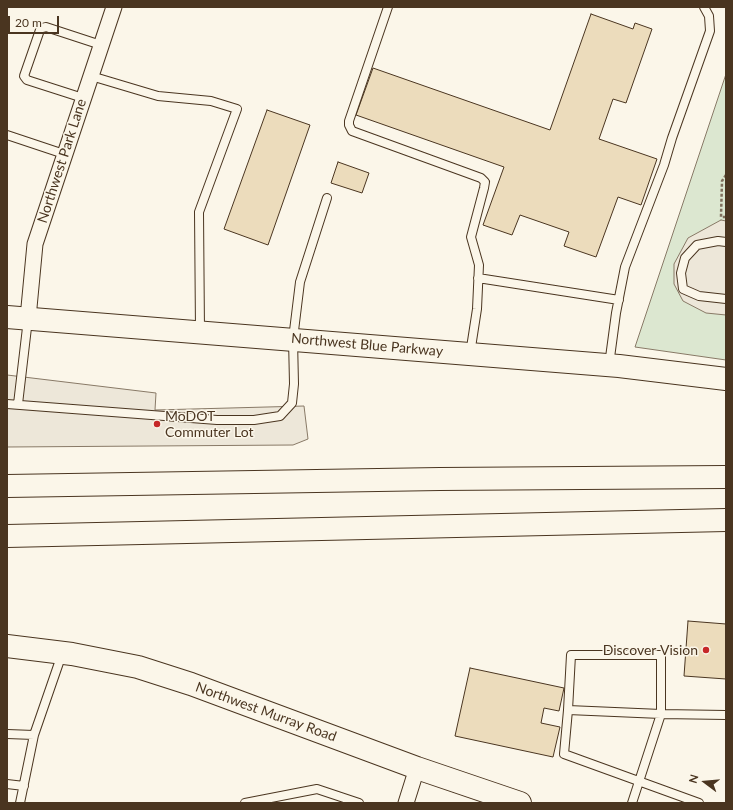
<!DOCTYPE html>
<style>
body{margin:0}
#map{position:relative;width:733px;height:810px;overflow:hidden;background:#fbf6e9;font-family:Lato,sans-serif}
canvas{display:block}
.frame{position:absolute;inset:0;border:8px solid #4a3520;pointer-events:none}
.north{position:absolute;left:685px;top:762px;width:40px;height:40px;-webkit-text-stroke:3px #fbf6e9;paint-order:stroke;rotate:286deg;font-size:11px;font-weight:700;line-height:16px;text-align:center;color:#4a3520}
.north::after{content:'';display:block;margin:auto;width:14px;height:18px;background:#4a3520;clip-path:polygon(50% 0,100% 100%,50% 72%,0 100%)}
.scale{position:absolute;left:8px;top:16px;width:51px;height:18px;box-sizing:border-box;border:2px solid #4a3520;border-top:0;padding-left:5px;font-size:12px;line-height:14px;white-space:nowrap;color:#4a3520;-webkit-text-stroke:3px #fbf6e9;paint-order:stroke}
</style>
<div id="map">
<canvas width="733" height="810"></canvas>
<div class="frame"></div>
<div class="north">N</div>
<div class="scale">20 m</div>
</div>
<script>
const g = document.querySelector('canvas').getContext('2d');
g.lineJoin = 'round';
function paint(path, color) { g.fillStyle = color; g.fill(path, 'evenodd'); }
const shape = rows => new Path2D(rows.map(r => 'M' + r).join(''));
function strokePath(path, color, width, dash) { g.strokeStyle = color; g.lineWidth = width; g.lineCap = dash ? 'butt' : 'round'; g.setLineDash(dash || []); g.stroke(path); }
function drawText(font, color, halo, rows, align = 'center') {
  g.font = font + ' Lato,sans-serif'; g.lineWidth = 3; g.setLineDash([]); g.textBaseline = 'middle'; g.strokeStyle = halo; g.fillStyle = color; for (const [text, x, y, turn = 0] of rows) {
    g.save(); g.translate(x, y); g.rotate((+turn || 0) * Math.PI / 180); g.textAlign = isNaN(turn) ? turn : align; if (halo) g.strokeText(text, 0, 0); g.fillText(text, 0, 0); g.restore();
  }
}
const green = shape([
 [726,74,726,360,635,347,726,74]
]);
paint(green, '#dce7d0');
strokePath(green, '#887966', 1);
const parking = shape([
 [721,220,726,221,726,315,706,313,683,301,674,284,674,264,688,238,721,220],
 [7,375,156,393,155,410,304,406,308,439,293,445,7,447,7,375]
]);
paint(parking, '#ede7d9');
strokePath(parking, '#887966', 1);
const building = shape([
 [591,14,633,29,635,23,652,29,626,103,613,99,599,139,657,159,641,205,618,197,596,257,564,246,569,232,520,215,512,235,483,225,504,167,356,115,373,68,550,130,591,14],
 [267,110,310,125,268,245,224,229,267,110],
 [338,162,369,173,362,193,331,183,338,162],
 [688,621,726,624,726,679,684,676,688,621],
 [470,668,564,688,559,711,544,708,541,723,560,727,553,757,455,736,470,668]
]);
paint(building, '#ecdcbc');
strokePath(building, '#4a3520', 1);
const lane = shape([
 [388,7,349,121,349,125,352,131,481,178,485,182,484,188,471,237,479,265,477,309,470,354],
 [91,76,158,96,211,101,237,109,199,212,200,331],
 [83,98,27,80,24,76,40,30,42,28,46,27,101,45],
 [7,135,64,154],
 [726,242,718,241,697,245,685,258,681,273,683,289,699,296,726,299],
 [478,278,619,300],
 [609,365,616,313,625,267,664,165,672,138,710,31,709,16,704,7],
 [7,404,217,420,254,420,280,416,292,403,294,384,293,339,300,282,327,198],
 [18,404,28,319],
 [568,710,571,655,661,655,661,714,568,710,564,754,699,803],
 [7,734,34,735],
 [7,784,24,786],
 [20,803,34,735,62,654],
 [245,803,317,789,359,803],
 [632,803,661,714,726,715]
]);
const street = shape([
 [28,318,35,244,114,7],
 [406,803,417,768]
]);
const secondary = shape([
 [7,317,619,366,726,379],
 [7,646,72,654,138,667,191,684,417,768,520,803]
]);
const highway = shape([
 [7,486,440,479,726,477],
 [7,536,726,520]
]);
strokePath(lane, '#4a3520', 10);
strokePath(street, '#4a3520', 17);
strokePath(secondary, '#4a3520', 24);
strokePath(highway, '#4a3520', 24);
strokePath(shape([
 [726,175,722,181,721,217,726,217]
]), '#7f6f5c', 2.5, [3, 2]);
strokePath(lane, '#fbf6e9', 8);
strokePath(street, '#fbf6e9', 15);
strokePath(secondary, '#fbf6e9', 22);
strokePath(highway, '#fbf6e9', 22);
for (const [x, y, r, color] of [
 [157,424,4,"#c62828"],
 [706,650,4,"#c62828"]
]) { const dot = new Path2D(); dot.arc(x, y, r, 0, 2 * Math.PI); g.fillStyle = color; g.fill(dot); strokePath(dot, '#fbf6e9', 1.5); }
drawText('14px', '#4a3520', '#fbf6e9', [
 ["Northwest Park Lane",62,161,-72],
 ["Northwest Blue Parkway",367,345,5],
 ["Northwest Murray Road",266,712,20]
]);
drawText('14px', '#4a3520', '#fbf6e9', [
 ["MoDOT",165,416],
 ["Commuter Lot",165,432],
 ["Discover Vision",698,650,"right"]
], 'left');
</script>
